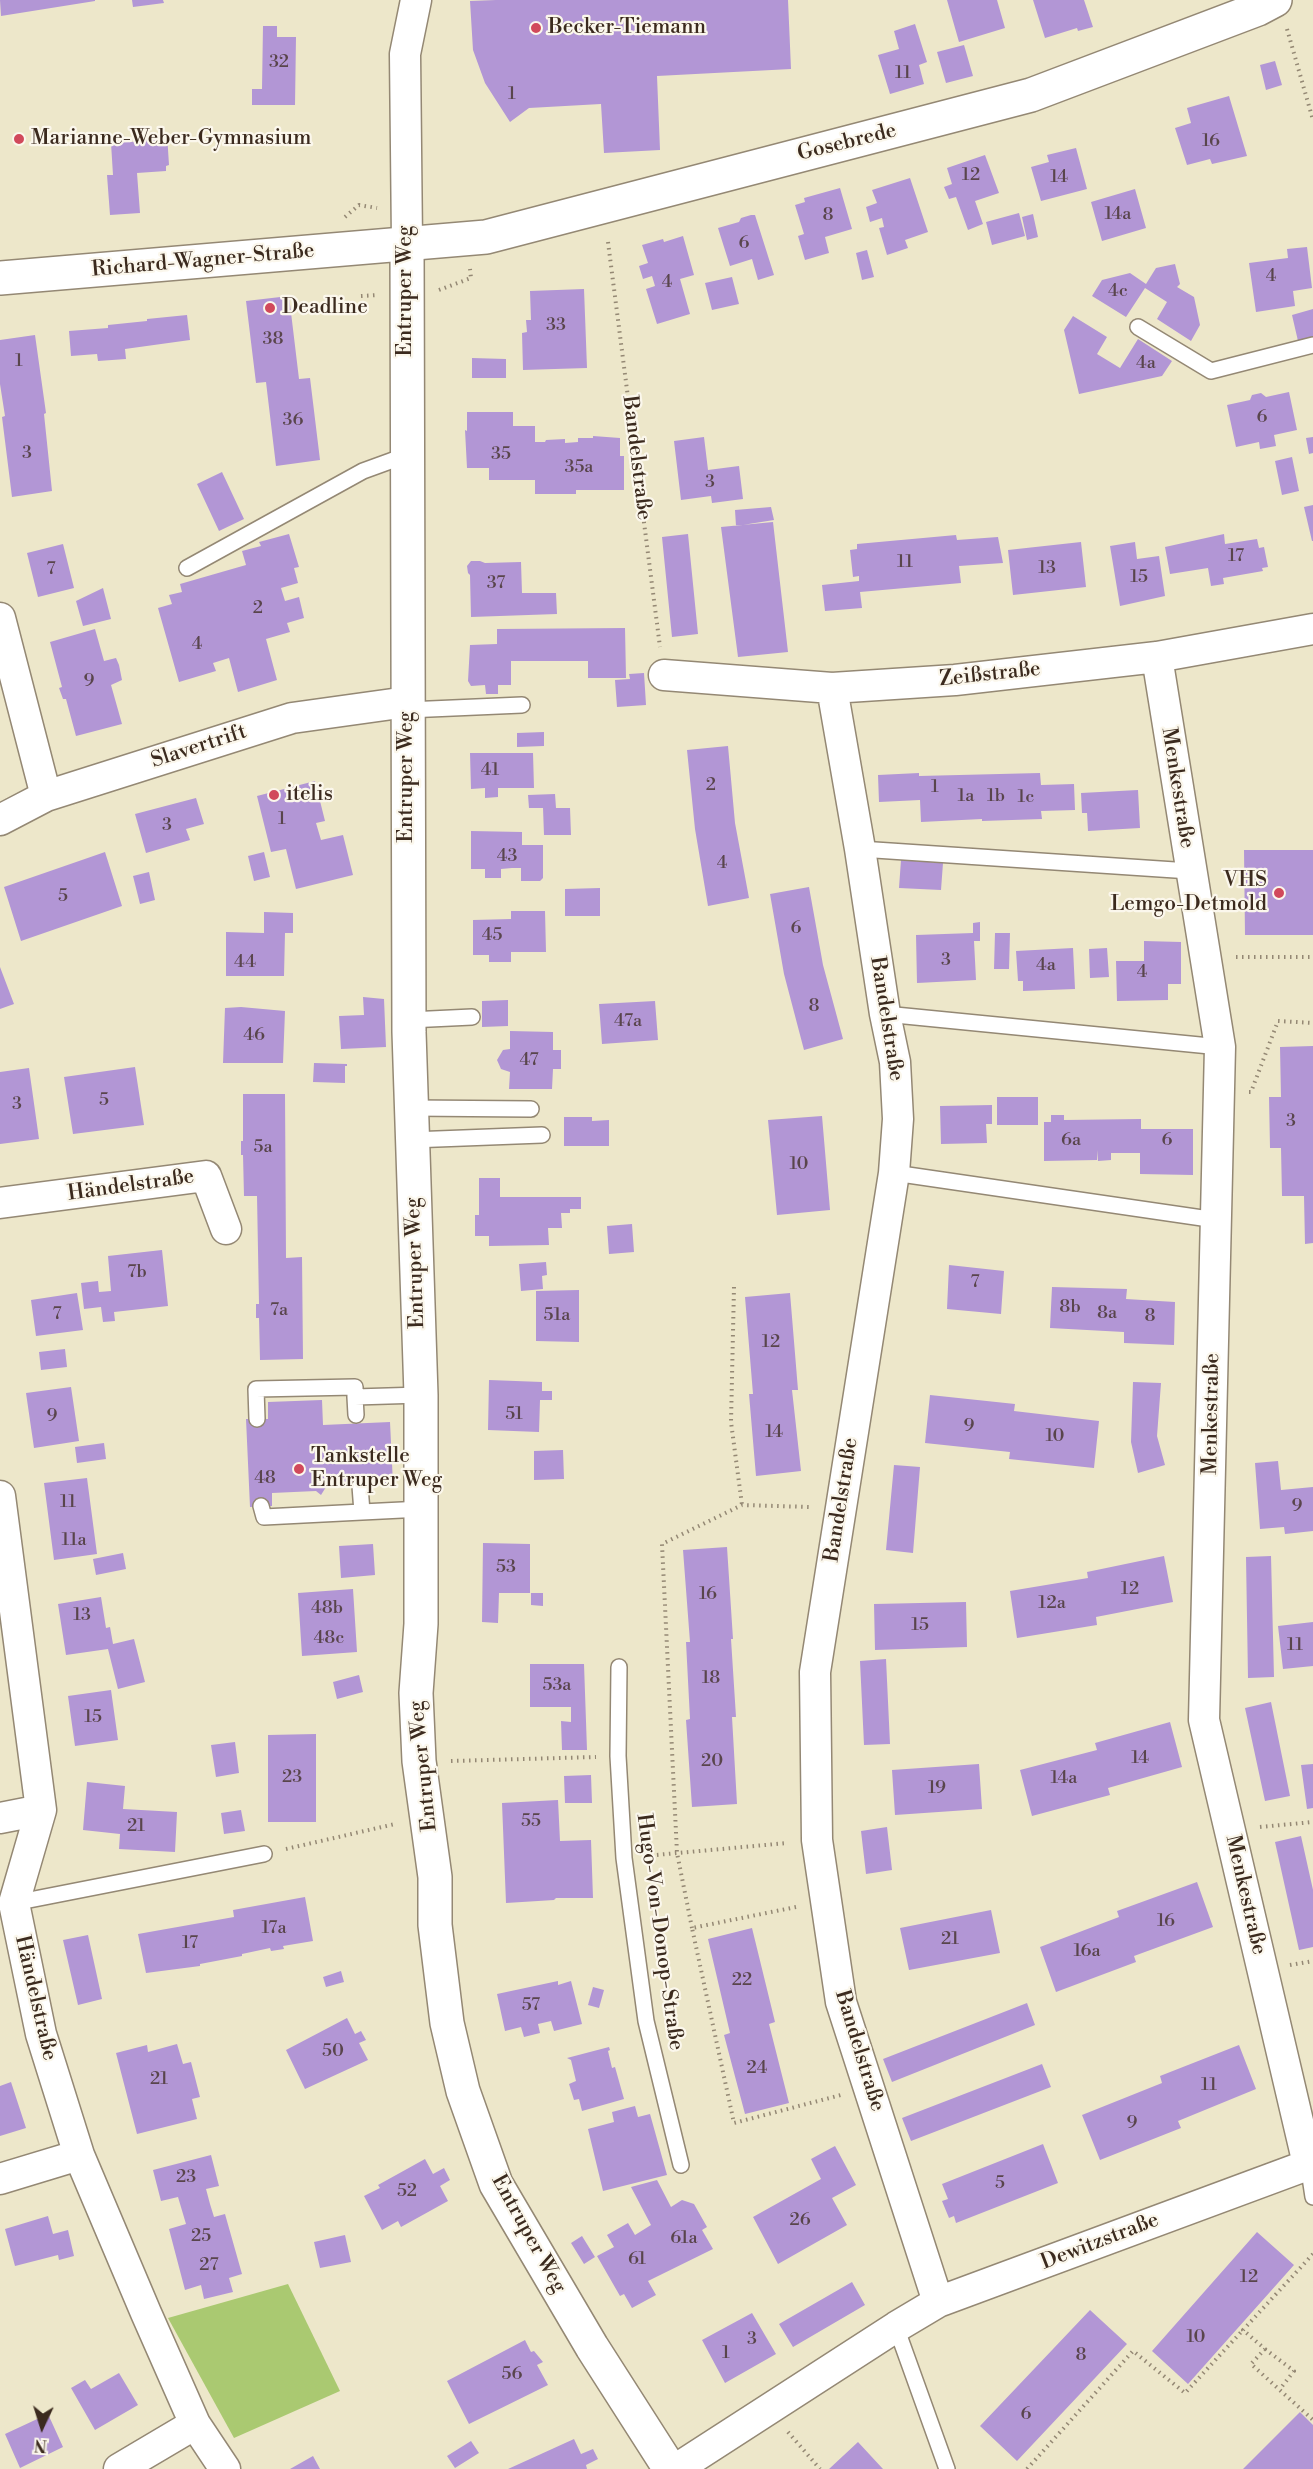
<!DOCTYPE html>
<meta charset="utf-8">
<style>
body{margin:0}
#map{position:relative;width:1313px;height:2469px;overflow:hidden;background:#ede7ca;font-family:"Libre Bodoni",serif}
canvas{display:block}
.north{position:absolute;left:12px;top:2397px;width:60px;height:60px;-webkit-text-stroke:4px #fbf7ec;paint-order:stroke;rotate:184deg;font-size:16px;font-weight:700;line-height:24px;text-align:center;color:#3b2a1e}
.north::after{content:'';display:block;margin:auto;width:21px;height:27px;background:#3b2a1e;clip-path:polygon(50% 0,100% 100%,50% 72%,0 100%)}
</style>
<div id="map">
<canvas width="1313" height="2469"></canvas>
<div class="north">N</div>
</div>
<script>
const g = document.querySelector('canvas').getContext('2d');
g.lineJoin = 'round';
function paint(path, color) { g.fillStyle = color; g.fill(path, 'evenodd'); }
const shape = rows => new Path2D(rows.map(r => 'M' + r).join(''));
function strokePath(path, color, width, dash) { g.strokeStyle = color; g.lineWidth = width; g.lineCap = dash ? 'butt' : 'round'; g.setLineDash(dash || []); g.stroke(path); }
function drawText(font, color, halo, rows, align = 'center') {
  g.font = font + ' "Libre Bodoni",serif'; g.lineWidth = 4.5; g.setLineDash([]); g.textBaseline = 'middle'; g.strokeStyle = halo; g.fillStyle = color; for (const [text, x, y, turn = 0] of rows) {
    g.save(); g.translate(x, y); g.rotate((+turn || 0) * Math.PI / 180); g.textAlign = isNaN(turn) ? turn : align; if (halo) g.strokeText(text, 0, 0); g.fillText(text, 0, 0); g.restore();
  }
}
paint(shape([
 [288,2284,340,2391,234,2438,168,2318]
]), '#aac971');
paint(shape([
 [0,0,95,0,95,1,1,16],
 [132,0,163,0,164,3,133,7],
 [496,0,788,0,791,69,657,76,660,150,604,153,601,104,529,108,510,122,485,83,473,50,470,1],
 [947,0,997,0,1005,28,959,42],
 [1033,0,1084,0,1093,27,1078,31,1077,28,1045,38],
 [915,24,927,62,919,65,924,84,890,94,878,55,899,49,894,31],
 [263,26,277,26,277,37,296,37,295,105,252,105,252,89,262,89],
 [964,45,973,76,946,83,937,52],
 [1275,61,1282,85,1266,90,1260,65],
 [1229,96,1247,156,1212,164,1210,159,1187,165,1175,128,1191,123,1187,108],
 [167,134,169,165,166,166,166,171,137,173,140,213,110,215,107,175,113,175,111,143,146,141,146,135],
 [1076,148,1087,189,1041,201,1031,167,1049,162,1047,155],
 [985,155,999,193,975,201,983,224,968,230,956,197,949,199,944,187,952,184,947,168],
 [910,178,928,232,905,240,908,248,887,255,879,228,884,227,882,218,870,222,866,207,877,203,872,190],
 [840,188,852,229,825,237,829,253,805,260,798,236,804,234,795,205,805,202,804,198],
 [1135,189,1146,228,1102,241,1091,202],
 [1019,213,1025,236,992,245,986,222],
 [1033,214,1038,237,1027,240,1022,217],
 [751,215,755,215,774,275,758,280,752,259,730,266,718,228,739,222,741,218],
 [683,236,694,275,680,279,690,314,657,324,646,289,655,286,652,276,643,279,639,266,648,263,642,245,663,239,664,242],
 [1307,247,1312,288,1293,291,1295,306,1256,312,1249,263,1288,258,1287,249],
 [867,250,874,277,862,280,856,253],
 [1175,264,1180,284,1177,287,1194,297,1200,325,1191,341,1157,319,1167,302,1145,288,1126,317,1092,296,1102,280,1130,273,1146,284,1156,268],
 [732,277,739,304,712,310,705,283],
 [584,289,587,368,523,370,522,333,527,332,526,320,531,320,530,291],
 [289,296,299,379,310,378,320,460,276,466,266,382,256,383,246,301],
 [1313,309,1313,338,1298,341,1292,315],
 [187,315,190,340,125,349,126,359,98,361,97,354,71,356,69,331,108,328,108,325,147,321,147,319],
 [1073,316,1107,337,1097,354,1120,368,1138,339,1172,361,1162,376,1079,394,1064,330],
 [35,335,46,413,44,414,52,491,12,497,2,417,5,416,0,384,0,340],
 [472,358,506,359,506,378,472,378],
 [1289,392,1297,430,1274,435,1276,446,1260,449,1259,442,1236,447,1227,405,1250,400,1252,395,1261,393,1266,397],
 [467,412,513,412,513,426,535,426,535,442,545,442,546,440,565,439,565,443,578,442,578,438,593,438,593,436,620,438,620,456,624,456,624,490,576,490,576,494,535,494,535,480,489,480,489,468,467,468,465,430,467,431],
 [704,437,708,470,739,466,743,499,712,503,711,496,681,500,674,441],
 [1313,437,1313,453,1309,454,1306,438],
 [1292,457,1299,491,1282,495,1275,461],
 [222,472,244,519,219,531,197,484],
 [1313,505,1313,541,1312,541,1304,507],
 [771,507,774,520,736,526,735,510],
 [773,522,788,652,738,657,721,527],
 [289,534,299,567,294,568,298,583,281,588,285,601,299,597,304,618,287,623,290,632,266,639,277,680,238,692,229,658,213,663,216,671,179,682,158,608,172,604,169,595,182,592,180,584,246,565,242,551,261,546,259,542],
 [688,534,698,634,672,637,662,537],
 [1224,534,1225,544,1257,539,1259,548,1264,547,1268,567,1262,568,1263,571,1223,578,1224,584,1211,586,1208,568,1170,574,1165,547],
 [956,535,957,540,998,537,1003,563,959,566,961,583,860,592,862,608,825,611,822,585,859,581,859,576,853,577,850,550,857,549,857,544],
 [1081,542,1086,587,1013,595,1008,550],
 [1135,542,1137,559,1159,556,1165,596,1120,606,1110,546],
 [63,544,74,588,38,597,27,553],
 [471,561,480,561,485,563,521,562,522,593,556,593,557,614,471,617,470,575,468,573,467,566],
 [103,588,111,619,83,626,76,601],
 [625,628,626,678,588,678,588,661,511,661,511,685,498,685,498,694,486,694,485,685,471,686,468,681,470,645,497,644,497,629],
 [95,629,104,661,116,658,119,665,122,680,111,685,122,724,76,736,66,699,63,699,59,688,62,687,50,642],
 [644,673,646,705,617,707,615,680,630,679,629,674],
 [544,732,544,746,517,747,517,733],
 [728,746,735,823,749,898,708,906,695,829,687,750],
 [470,753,533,753,534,788,498,788,498,797,485,798,485,788,471,789],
 [919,773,919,776,1040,773,1041,785,1074,784,1075,810,1041,811,1042,819,982,821,982,819,921,822,920,800,879,802,878,775],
 [315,781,325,821,316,823,321,840,343,835,353,875,296,889,286,849,271,852,257,796],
 [1138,790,1140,828,1088,831,1087,813,1082,813,1081,793],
 [555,794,556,808,570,808,571,835,544,835,543,808,529,808,528,795],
 [196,798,204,824,186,829,190,840,146,853,135,814],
 [471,831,522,832,522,845,543,845,543,878,540,881,521,881,521,868,512,868,501,869,501,878,485,878,485,869,471,869],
 [1244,850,1313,850,1313,935,1245,935],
 [105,852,122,906,21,941,4,887],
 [264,852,270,877,254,881,248,856],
 [901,860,943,863,941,890,899,888],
 [149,872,155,900,140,904,133,876],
 [809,887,823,965,843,1039,804,1050,784,974,770,894],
 [600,888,600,916,565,916,565,889],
 [511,911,545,911,546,952,511,952,511,962,489,962,489,955,473,955,473,920,511,919],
 [264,912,293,913,293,933,285,933,284,976,226,976,226,932,264,933],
 [980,922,980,941,974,941,976,980,917,983,916,935,973,933,973,923],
 [995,933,1010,933,1009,969,994,969],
 [1144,941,1181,942,1181,984,1168,984,1168,1000,1117,1001,1116,961,1144,961],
 [1073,948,1075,989,1023,991,1023,981,1018,981,1016,951],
 [1107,948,1109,977,1090,978,1089,949],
 [0,967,14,1004,0,1009],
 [363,997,384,999,386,1047,341,1049,339,1016,364,1015],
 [508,1000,508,1026,482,1027,482,1001],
 [655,1001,658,1040,602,1044,599,1004],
 [241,1007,285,1011,283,1063,223,1063,225,1008],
 [510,1031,553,1032,553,1050,561,1050,561,1069,553,1069,552,1089,509,1089,510,1072,501,1069,497,1060,503,1050,510,1049],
 [1313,1046,1313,1243,1305,1244,1304,1196,1282,1196,1281,1148,1270,1148,1269,1097,1281,1097,1280,1047],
 [314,1063,347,1064,347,1066,345,1066,345,1083,313,1082],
 [135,1067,144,1125,73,1134,64,1077],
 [29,1068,39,1139,0,1144,0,1072],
 [243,1094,285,1094,286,1258,302,1257,303,1359,260,1360,259,1318,256,1318,256,1304,259,1304,257,1196,244,1196,243,1155,241,1155,241,1141,243,1141],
 [997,1097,1038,1097,1038,1125,997,1125],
 [992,1105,992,1124,986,1124,987,1143,941,1144,940,1106],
 [1051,1115,1064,1115,1064,1120,1141,1119,1141,1129,1193,1129,1193,1175,1140,1174,1140,1153,1111,1153,1111,1160,1098,1161,1097,1150,1097,1160,1044,1161,1044,1122,1051,1122],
 [822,1116,830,1210,777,1215,768,1120],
 [564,1117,592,1117,592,1121,609,1120,609,1146,564,1146],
 [479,1178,500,1178,500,1197,581,1197,581,1209,570,1209,570,1213,561,1213,562,1228,548,1228,549,1245,489,1246,489,1236,475,1236,475,1215,479,1215],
 [632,1224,634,1252,609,1254,607,1226],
 [162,1250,168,1306,114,1312,115,1321,103,1322,101,1307,84,1309,81,1283,98,1281,99,1292,111,1291,108,1256],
 [546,1262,547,1275,542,1276,543,1289,521,1291,519,1264],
 [949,1265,1004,1271,1001,1314,947,1309],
 [1052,1287,1127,1289,1126,1299,1175,1302,1174,1345,1124,1343,1124,1332,1050,1328],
 [579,1290,579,1342,536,1341,536,1291],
 [77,1293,83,1330,36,1336,31,1300],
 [790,1293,798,1390,792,1390,801,1471,756,1476,749,1394,753,1394,745,1297],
 [65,1349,67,1367,41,1370,39,1352],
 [489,1380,542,1382,542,1391,552,1391,552,1400,540,1400,539,1432,488,1430],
 [1133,1382,1161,1383,1157,1436,1165,1465,1138,1473,1131,1442],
 [71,1387,79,1441,34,1448,26,1393],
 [930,1395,1015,1404,1014,1411,1099,1421,1094,1468,1009,1459,1010,1452,925,1443],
 [322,1400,323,1425,390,1422,393,1484,326,1487,321,1495,316,1491,272,1493,272,1506,250,1507,246,1419,268,1419,268,1402],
 [104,1443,106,1459,77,1463,75,1447],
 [563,1450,564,1479,534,1480,534,1451],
 [1278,1461,1281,1490,1313,1487,1313,1531,1285,1534,1284,1527,1260,1529,1255,1463],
 [894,1465,920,1467,913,1553,886,1550],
 [87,1478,97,1554,54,1560,44,1483],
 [483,1543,530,1544,530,1593,499,1593,498,1623,482,1622],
 [373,1544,375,1575,341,1578,339,1546],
 [727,1547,733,1639,731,1639,736,1717,732,1717,737,1804,692,1807,686,1720,690,1719,686,1642,690,1642,683,1550],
 [123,1553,126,1569,96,1575,93,1559],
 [1164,1556,1173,1602,1096,1617,1097,1625,1017,1638,1010,1591,1088,1578,1087,1572],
 [1271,1556,1274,1677,1248,1678,1246,1557],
 [353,1589,357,1652,302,1656,298,1593],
 [531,1593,543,1593,543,1606,531,1605],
 [101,1597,106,1628,110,1627,113,1644,134,1639,145,1682,118,1689,108,1649,66,1655,58,1604],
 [966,1602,967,1647,875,1650,874,1604],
 [1313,1622,1313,1666,1283,1669,1278,1626],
 [886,1659,890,1744,864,1745,860,1661],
 [530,1664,584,1664,587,1750,562,1750,561,1721,571,1722,571,1707,530,1707],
 [359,1675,363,1692,337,1699,333,1682],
 [111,1690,118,1740,75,1746,68,1696],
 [1271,1702,1290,1796,1265,1801,1245,1708],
 [1170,1722,1182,1767,1108,1788,1110,1795,1032,1816,1020,1770,1097,1750,1095,1743],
 [316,1734,316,1822,268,1822,268,1735],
 [235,1742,239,1773,216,1777,211,1745],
 [979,1764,982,1809,895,1815,892,1770],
 [1313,1764,1313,1808,1307,1809,1301,1765],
 [591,1775,592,1803,565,1803,564,1776],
 [87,1782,125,1786,123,1809,177,1812,175,1852,119,1849,120,1834,83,1830],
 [558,1800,560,1841,591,1840,593,1898,556,1898,554,1900,506,1903,502,1803],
 [241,1810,245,1831,224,1834,221,1813],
 [887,1827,892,1870,866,1874,861,1831],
 [1301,1836,1313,1890,1313,1947,1299,1950,1275,1842],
 [1197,1882,1213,1927,1134,1956,1136,1962,1056,1992,1040,1947,1119,1917,1117,1911],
 [305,1897,313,1941,283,1946,284,1949,271,1951,270,1948,242,1954,242,1956,200,1964,200,1966,146,1973,138,1934,234,1917,233,1910],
 [991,1910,1000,1953,909,1970,900,1928],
 [752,1928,775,2022,769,2024,789,2103,745,2114,724,2035,730,2033,708,1939],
 [88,1935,102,1999,78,2005,63,1940],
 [341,1971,344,1982,326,1987,323,1977],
 [558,1981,558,1985,571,1981,582,2024,554,2031,551,2021,538,2024,540,2033,524,2037,521,2027,505,2031,497,1994],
 [593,1987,604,1990,599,2008,588,2005],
 [1027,2003,1035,2025,892,2082,883,2059],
 [347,2018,355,2034,361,2031,366,2040,359,2043,368,2060,305,2089,286,2050],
 [177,2044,183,2064,191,2062,200,2097,192,2099,197,2119,137,2134,116,2053,147,2045,148,2052],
 [1239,2045,1256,2089,1178,2121,1181,2128,1100,2160,1082,2115,1162,2083,1160,2076],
 [609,2047,610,2050,608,2051,612,2068,615,2067,624,2099,582,2111,579,2099,574,2100,569,2084,576,2081,571,2060,567,2058],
 [1042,2064,1051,2087,911,2141,902,2118],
 [11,2082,26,2128,0,2136,0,2086],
 [635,2106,638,2117,650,2114,667,2175,603,2191,588,2129,614,2122,612,2112],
 [1043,2144,1058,2183,956,2223,954,2216,949,2218,942,2201,948,2199,942,2184],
 [835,2146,856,2185,832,2198,847,2225,778,2264,753,2217,821,2179,811,2159],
 [211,2155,219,2186,206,2189,210,2204,214,2217,225,2214,242,2274,229,2278,233,2292,204,2299,201,2285,185,2290,169,2229,186,2224,178,2197,161,2201,153,2170],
 [425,2159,433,2174,444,2168,450,2180,440,2186,448,2201,401,2227,398,2221,382,2230,364,2196,380,2188,378,2185],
 [657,2180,671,2207,682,2200,694,2204,707,2227,702,2230,713,2249,648,2281,656,2295,632,2308,624,2294,620,2296,597,2256,614,2247,607,2235,628,2223,635,2235,651,2225,631,2187],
 [48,2216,53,2234,68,2230,74,2256,59,2260,58,2255,15,2266,5,2229],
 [1257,2232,1294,2265,1188,2384,1152,2351],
 [345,2235,351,2262,320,2268,314,2242],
 [582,2236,595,2257,584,2264,571,2243],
 [852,2282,865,2305,793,2347,779,2324],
 [1090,2310,1127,2344,1017,2461,980,2426],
 [752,2313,776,2354,725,2383,702,2340],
 [525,2340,531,2352,534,2351,543,2362,537,2365,548,2385,469,2424,447,2381],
 [119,2373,138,2405,95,2430,71,2388,85,2380,91,2389],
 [1300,2412,1313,2425,1313,2469,1243,2469],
 [48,2414,63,2447,20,2468,5,2434],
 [574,2439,581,2454,593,2449,598,2459,586,2465,587,2469,508,2469],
 [471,2441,479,2453,455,2468,447,2456],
 [858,2442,883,2469,829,2469],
 [313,2456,320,2469,290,2469]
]), '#b296d5');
const service = shape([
 [1138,327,1211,371,1313,345],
 [187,568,363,471,407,455],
 [407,710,522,705],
 [860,849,1190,871],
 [885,1014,1220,1047],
 [409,1020,472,1017],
 [411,1108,531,1109],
 [411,1140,542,1135],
 [894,1173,1216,1220],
 [356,1415,355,1397,421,1395],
 [257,1419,256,1389,355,1387,355,1397],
 [360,1486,362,1512,422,1509],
 [261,1506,264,1517,362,1512],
 [619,1667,618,1756,624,1858,646,2021,681,2165],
 [14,1903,264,1854],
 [1308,2164,1313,2197],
 [896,2327,947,2469]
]);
const minor = shape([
 [407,242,405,54,416,0],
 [0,618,46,796],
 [1157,657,1220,1047,1204,1720,1308,2164],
 [664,675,832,688,955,680,1157,657,1313,629],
 [832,688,860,849,885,1014,895,1062,898,1119,894,1173,815,1672,817,1840,841,2002,938,2302],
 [0,820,46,796,292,718,407,702],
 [0,1203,206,1176,226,1229],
 [0,1496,41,1810,14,1903,41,2034,79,2155,146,2313,195,2424,225,2469],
 [0,1818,41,1810],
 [0,2179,79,2155],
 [119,2469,195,2424],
 [676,2469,896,2327,938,2302,1313,2163]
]);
const secondary = shape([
 [407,242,409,1032,421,1395,421,1624,416,1693,419,1761,435,1877,435,1925,447,2023,463,2091,496,2184,592,2347,670,2469]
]);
const primary = shape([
 [0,278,486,237,1031,95,1258,9,1275,0]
]);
strokePath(service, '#948874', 18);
strokePath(minor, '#948874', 33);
strokePath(secondary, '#948874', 36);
strokePath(primary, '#948874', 36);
strokePath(shape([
 [1287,29,1313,120],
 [345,217,359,205,377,208],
 [608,242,660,647],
 [439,290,471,278,470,269],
 [361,296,378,295],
 [1236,957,1313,957],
 [1249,1092,1251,1092,1278,1021,1313,1023],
 [734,1287,731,1422,742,1505],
 [451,1761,596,1757],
 [1260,1827,1313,1822],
 [286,1849,395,1824],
 [645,1856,787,1843],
 [796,1907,692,1928,734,2123,841,2095],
 [692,1928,677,1853,662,1544,742,1505,810,1507],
 [1290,1965,1313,1961],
 [1313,2254,1243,2330,1265,2349,1251,2364,1313,2420],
 [1265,2349,1294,2371,1280,2389],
 [788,2432,820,2469],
 [1027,2469,1133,2351,1185,2393,1243,2330]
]), '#948874', 4, [1.5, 4.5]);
strokePath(service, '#fff', 15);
strokePath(minor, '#fff', 30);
strokePath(secondary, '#fff', 33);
strokePath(primary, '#fff', 33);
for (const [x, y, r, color] of [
 [536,28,6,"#d1495b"],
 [19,139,6,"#d1495b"],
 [270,308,6,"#d1495b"],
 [274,795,6,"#d1495b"],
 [1279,893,6,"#d1495b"],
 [299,1469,6,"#d1495b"]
]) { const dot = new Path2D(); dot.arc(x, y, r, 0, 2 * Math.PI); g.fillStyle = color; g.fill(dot); strokePath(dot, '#fbf7ec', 2); }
drawText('18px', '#59454c', null, [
 ["32",279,63],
 ["11",903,74],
 ["1",512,95],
 ["16",1211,142],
 ["12",971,176],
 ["14",1059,178],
 ["14a",1118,215],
 ["8",828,216],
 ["6",744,244],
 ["4",1271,277],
 ["4",667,283],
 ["4c",1118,292],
 ["33",556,326],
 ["38",273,340],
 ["1",19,362],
 ["4a",1146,364],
 ["6",1262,418],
 ["36",293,421],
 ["3",27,454],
 ["35",501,455],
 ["35a",579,468],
 ["3",710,483],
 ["17",1236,557],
 ["11",905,563],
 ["13",1047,569],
 ["7",51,570],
 ["15",1139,578],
 ["37",496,584],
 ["2",258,609],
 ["4",197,645],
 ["9",89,682],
 ["41",490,771],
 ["2",711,786],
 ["1",935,788],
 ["1a",966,797],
 ["1b",996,797],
 ["1c",1026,798],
 ["1",282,820],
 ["3",167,826],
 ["43",507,857],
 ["4",722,864],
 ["5",63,897],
 ["6",796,929],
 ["45",492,936],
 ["3",946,961],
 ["44",245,963],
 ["4a",1046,966],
 ["4",1142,973],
 ["8",814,1007],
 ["47a",628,1022],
 ["46",254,1036],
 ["47",529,1061],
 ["5",104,1101],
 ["3",17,1105],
 ["3",1291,1122],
 ["6a",1071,1141],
 ["6",1167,1141],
 ["5a",263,1148],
 ["10",799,1165],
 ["7b",137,1273],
 ["7",975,1283],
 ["8b",1070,1308],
 ["7a",279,1311],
 ["8a",1107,1314],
 ["7",57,1315],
 ["51a",557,1316],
 ["8",1150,1317],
 ["12",771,1343],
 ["51",514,1415],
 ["9",52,1417],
 ["9",969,1427],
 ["14",774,1433],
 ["10",1055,1437],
 ["48",265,1479],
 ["11",68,1503],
 ["9",1297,1507],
 ["11a",74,1541],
 ["53",506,1568],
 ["12",1130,1590],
 ["16",708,1595],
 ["12a",1052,1604],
 ["48b",327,1609],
 ["13",82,1616],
 ["15",920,1626],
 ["48c",329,1639],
 ["11",1295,1646],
 ["18",711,1679],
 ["53a",557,1686],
 ["15",93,1718],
 ["14",1140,1759],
 ["20",712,1762],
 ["23",292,1778],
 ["14a",1064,1779],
 ["19",937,1789],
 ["55",531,1822],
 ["21",136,1827],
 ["16",1166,1922],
 ["17a",274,1929],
 ["21",950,1940],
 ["17",190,1944],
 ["16a",1087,1952],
 ["22",742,1981],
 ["57",531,2006],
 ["50",333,2052],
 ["24",757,2069],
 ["21",159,2080],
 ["11",1209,2086],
 ["9",1132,2124],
 ["23",186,2178],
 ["5",1000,2184],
 ["52",407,2192],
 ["26",800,2221],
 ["25",201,2237],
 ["61a",684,2239],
 ["61",637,2260],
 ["27",209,2266],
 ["12",1249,2278],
 ["10",1196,2338],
 ["3",752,2340],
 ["1",726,2354],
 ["8",1081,2356],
 ["56",512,2375],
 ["6",1026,2415]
]);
drawText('21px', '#3b2a1e', '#fbf7ec', [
 ["Becker-Tiemann",548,28],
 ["Marianne-Weber-Gymnasium",31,139],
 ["Deadline",282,308],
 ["itelis",286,795],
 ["VHS",1267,881,"right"],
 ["Lemgo-Detmold",1267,905,"right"],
 ["Tankstelle",311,1457],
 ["Entruper Weg",311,1481]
], 'left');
drawText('21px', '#3b2a1e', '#fbf7ec', [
 ["Gosebrede",847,143,-14],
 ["Richard-Wagner-Straße",203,261,-5],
 ["Entruper Weg",406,291,-90],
 ["Bandelstraße",636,458,83],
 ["Zeißstraße",990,675,-6],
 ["Slavertrift",199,747,-18],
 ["Entruper Weg",407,777,-90],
 ["Menkestraße",1177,788,81],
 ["Bandelstraße",886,1019,81],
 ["Händelstraße",131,1186,-8],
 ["Entruper Weg",416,1263,-92],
 ["Menkestraße",1212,1414,-89],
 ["Bandelstraße",842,1500,-81],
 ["Entruper Weg",424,1766,-96],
 ["Menkestraße",1245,1895,77],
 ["Hugo-Von-Donop-Straße",659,1932,82],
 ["Händelstraße",35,1998,77],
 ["Bandelstraße",859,2051,73],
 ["Entruper Weg",528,2234,61],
 ["Dewitzstraße",1100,2242,-21]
]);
</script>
